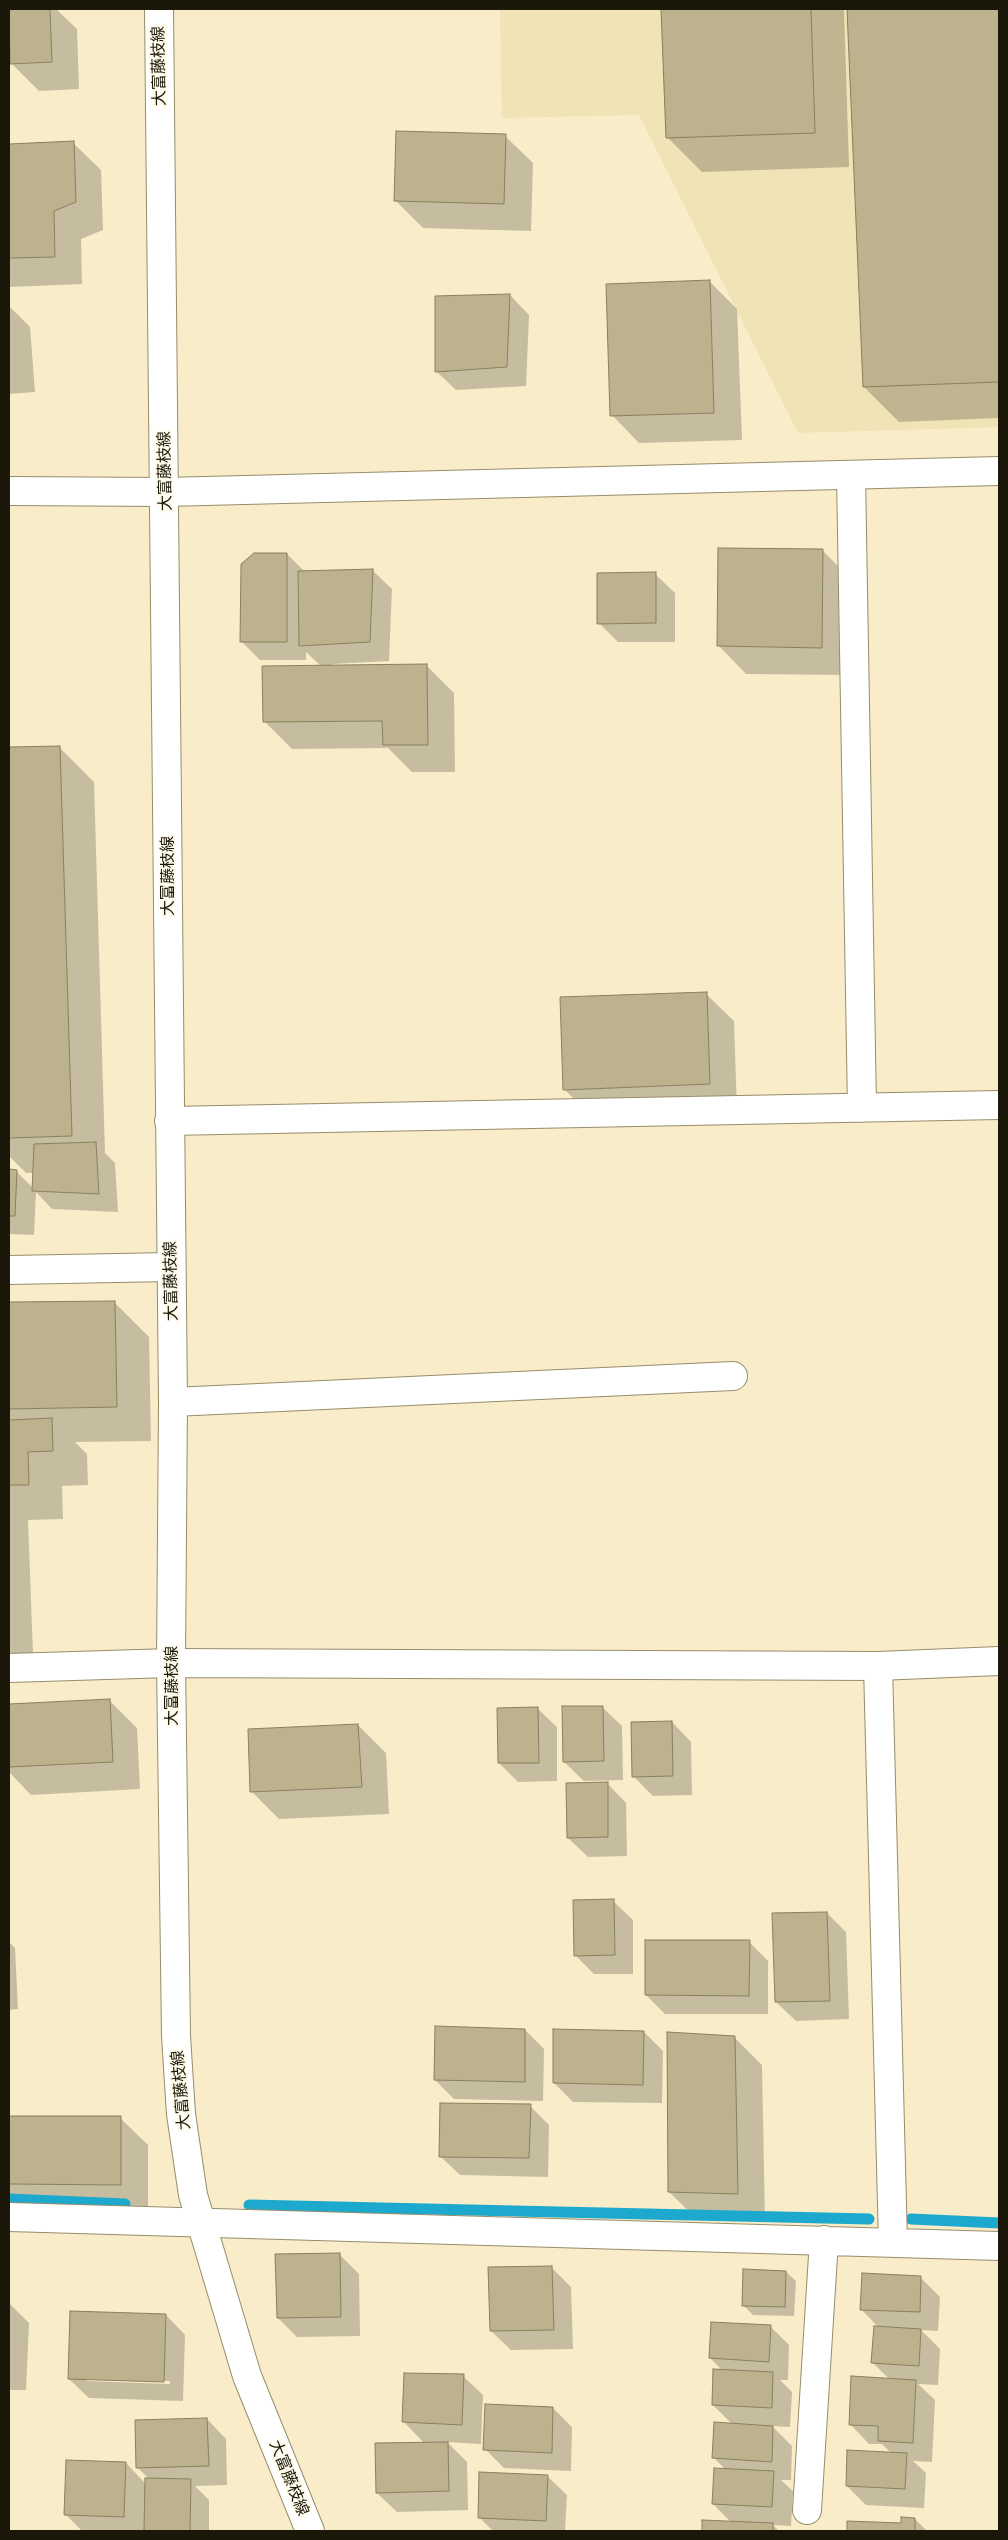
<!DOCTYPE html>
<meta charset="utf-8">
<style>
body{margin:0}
#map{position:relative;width:1008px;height:2540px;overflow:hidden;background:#f8edc8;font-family:"Playfair Display",serif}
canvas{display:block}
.frame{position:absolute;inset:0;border:10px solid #1b1709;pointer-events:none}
</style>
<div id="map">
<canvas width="1008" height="2540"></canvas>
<div class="frame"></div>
</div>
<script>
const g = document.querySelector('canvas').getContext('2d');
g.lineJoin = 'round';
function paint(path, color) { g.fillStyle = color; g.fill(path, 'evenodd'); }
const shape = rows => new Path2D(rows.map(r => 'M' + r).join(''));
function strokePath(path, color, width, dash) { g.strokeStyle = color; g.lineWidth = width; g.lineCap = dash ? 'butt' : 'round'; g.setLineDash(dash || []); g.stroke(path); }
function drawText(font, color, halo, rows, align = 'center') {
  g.font = font + ' "Playfair Display","Noto Sans JP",serif'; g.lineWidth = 4.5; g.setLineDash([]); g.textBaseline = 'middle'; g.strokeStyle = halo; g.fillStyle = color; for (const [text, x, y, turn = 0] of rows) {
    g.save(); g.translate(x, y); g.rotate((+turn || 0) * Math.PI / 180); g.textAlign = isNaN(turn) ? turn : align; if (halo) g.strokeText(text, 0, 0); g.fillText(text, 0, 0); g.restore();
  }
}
paint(shape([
 [500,9,999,9,999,427,798,433,639,115,502,118]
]), '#f0e3b6');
paint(shape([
 [9,9,56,9,77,29,79,89,39,91,11,63,11,59,9,59],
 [663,9,844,9,849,167,702,172,667,137],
 [849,9,999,9,999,418,899,422,864,387],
 [505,136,533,163,531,231,423,228,395,200],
 [73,143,101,170,103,230,81,239,82,284,9,287,9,145],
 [710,282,737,309,742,440,639,443,612,415],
 [510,295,529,315,526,386,456,390,436,371],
 [9,306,30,327,35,392,9,394],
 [822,550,850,578,849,675,746,674,719,646],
 [287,554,305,572,372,570,392,589,389,661,332,664,332,666,426,665,454,693,455,772,412,772,388,748,292,749,264,721,321,666,306,652,306,660,260,660,241,641],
 [655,574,675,593,675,642,618,642,599,623],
 [59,747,94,782,105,1153,115,1163,118,1212,52,1209,36,1192,34,1235,9,1234,9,1171,16,1171,33,1188,34,1173,26,1173,9,1156,9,749],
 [706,994,734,1021,737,1112,592,1117,564,1089],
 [114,1302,149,1337,151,1441,75,1442,87,1454,88,1485,62,1486,63,1519,28,1520,34,1681,9,1682,9,1303],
 [109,1700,137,1728,140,1789,31,1795,9,1772,9,1705],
 [602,1707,622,1726,623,1780,584,1781,564,1762],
 [537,1708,557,1727,557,1781,518,1782,499,1763],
 [672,1722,691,1742,692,1795,653,1796,633,1776],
 [358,1725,386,1753,389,1814,279,1819,252,1792],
 [607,1783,626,1803,627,1856,588,1857,568,1838],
 [613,1901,633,1920,633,1974,594,1974,575,1955],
 [827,1913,846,1932,849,2019,796,2021,776,2002],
 [9,1942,15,1948,18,2009,9,2010],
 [749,1942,768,1961,768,2014,665,2014,646,1995],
 [525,2030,544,2049,543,2101,454,2099,435,2080],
 [644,2032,663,2051,662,2103,573,2102,554,2083],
 [734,2037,762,2065,765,2221,697,2219,669,2192],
 [530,2106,549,2125,548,2177,460,2175,440,2156],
 [9,2117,120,2118,148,2145,148,2212,9,2211],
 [339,2254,359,2274,360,2336,297,2337,278,2318],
 [552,2268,571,2287,573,2349,511,2350,491,2331],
 [786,2272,796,2281,794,2316,753,2315,743,2305],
 [921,2278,940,2297,938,2331,921,2330,940,2349,938,2385,918,2384,935,2400,932,2462,913,2461,926,2473,924,2508,866,2505,847,2486,891,2453,882,2444,869,2444,850,2424,890,2380,873,2363,879,2328,861,2309],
 [9,2303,29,2323,26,2390,9,2390],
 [166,2315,185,2335,183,2401,89,2398,69,2379],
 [87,2379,170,2381,170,2384,87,2381],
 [770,2326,789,2345,788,2380,780,2380,792,2392,790,2427,772,2426,792,2446,791,2480,781,2480,793,2491,791,2526,773,2525,779,2531,703,2531,704,2522,732,2523,713,2504,726,2470,714,2458,733,2425,713,2405,723,2371,710,2358],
 [463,2376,483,2395,481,2444,447,2442,467,2462,468,2510,397,2512,377,2493,425,2444,404,2422],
 [553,2408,572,2427,571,2471,504,2468,485,2449],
 [207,2419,226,2439,227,2485,195,2486,209,2500,209,2531,82,2531,66,2515,126,2463,146,2484,149,2479,137,2467],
 [547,2476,567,2495,565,2531,493,2531,479,2517],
 [915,2519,927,2531,848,2531,848,2522,902,2524]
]), '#0003');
strokePath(shape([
 [9,2199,125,2204],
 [249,2205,869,2219],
 [911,2219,999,2223]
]), '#1da9cd', 11);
const building = shape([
 [9,9,50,9,52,62,10,64,9,9],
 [661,9,811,9,815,133,666,138,661,9],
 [847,9,999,9,999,382,863,387,847,9],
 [396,131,506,134,504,204,394,201,396,131],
 [74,141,76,202,54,211,55,257,9,258,9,144,74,141],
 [710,280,714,413,610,416,606,284,710,280],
 [510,294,507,367,435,372,435,296,510,294],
 [718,548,823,549,822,648,717,646,718,548],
 [254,553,287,553,287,642,240,642,241,564,254,553],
 [373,569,370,642,299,646,298,571,373,569],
 [656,572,656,623,597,624,597,573,656,572],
 [427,664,428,745,383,745,382,721,263,722,262,666,427,664],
 [60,746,72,1136,9,1138,9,747,60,746],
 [707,992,710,1084,563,1090,560,997,707,992],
 [96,1142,99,1194,32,1191,34,1144,96,1142],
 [9,1169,17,1170,15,1216,9,1216,9,1169],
 [115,1301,117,1407,9,1409,9,1302,115,1301],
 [52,1418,53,1451,28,1452,29,1485,9,1485,9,1420,52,1418],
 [110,1699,113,1762,9,1767,9,1704,110,1699],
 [562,1706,603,1706,604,1761,563,1762,562,1706],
 [538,1707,539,1763,498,1763,497,1708,538,1707],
 [672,1721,673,1776,632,1777,631,1722,672,1721],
 [358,1724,362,1787,250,1792,248,1729,358,1724],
 [608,1782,608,1837,567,1838,566,1783,608,1782],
 [614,1899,615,1955,574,1956,573,1900,614,1899],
 [827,1912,830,2001,775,2002,772,1913,827,1912],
 [645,1940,750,1940,749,1996,645,1995,645,1940],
 [435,2026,525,2029,525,2082,434,2080,435,2026],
 [553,2029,644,2031,643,2085,553,2083,553,2029],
 [667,2032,735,2036,738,2194,668,2192,667,2032],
 [440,2103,531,2104,529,2158,439,2157,440,2103],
 [9,2116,121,2116,121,2185,9,2184,9,2116],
 [340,2253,341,2317,277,2318,275,2254,340,2253],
 [552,2266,554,2330,490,2331,488,2267,552,2266],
 [743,2269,786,2271,785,2307,742,2306,743,2269],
 [862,2273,921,2276,920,2312,860,2310,862,2273],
 [70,2311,166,2314,164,2382,68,2379,70,2311],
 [711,2322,771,2325,769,2362,709,2358,711,2322],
 [874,2326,921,2329,919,2366,871,2363,874,2326],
 [713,2369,773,2372,772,2408,712,2405,713,2369],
 [404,2373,464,2374,462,2425,402,2422,404,2373],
 [851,2376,916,2380,913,2443,878,2441,878,2426,849,2425,851,2376],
 [485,2404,553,2407,552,2453,483,2450,485,2404],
 [207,2418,209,2466,136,2468,135,2420,207,2418],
 [714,2422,773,2426,772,2462,712,2458,714,2422],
 [448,2442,449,2491,376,2493,375,2443,448,2442],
 [847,2450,907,2453,905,2489,846,2486,847,2450],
 [66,2460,126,2462,124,2517,64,2515,66,2460],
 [714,2468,774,2471,772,2507,712,2504,714,2468],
 [479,2472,548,2475,546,2521,478,2518,479,2472],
 [145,2478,191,2479,190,2531,144,2531,145,2478],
 [901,2517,915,2518,915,2531,847,2531,847,2521,901,2523,901,2517],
 [702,2520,773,2523,773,2531,702,2531,702,2520]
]);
paint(building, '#bcb28e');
strokePath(building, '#897f5e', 1);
const minor = shape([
 [851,475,862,1108],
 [169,1121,999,1105],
 [9,1270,171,1267],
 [173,1402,733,1376],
 [878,1666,893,2242],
 [9,1668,171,1663,878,1666,999,1661],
 [9,2217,999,2246],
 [807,2510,824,2240]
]);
const tertiary = shape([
 [9,491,165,492,999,471]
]);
const secondary = shape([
 [159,9,173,1402,171,1663,176,2036,181,2114,193,2195,247,2376,310,2531]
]);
strokePath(minor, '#978d6a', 30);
strokePath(tertiary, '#978d6a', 30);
strokePath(secondary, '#978d6a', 30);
strokePath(minor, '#fff', 28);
strokePath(tertiary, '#fff', 28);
strokePath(secondary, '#fff', 28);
drawText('16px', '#1b1709', '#fffbec', [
 ["大富藤枝線",159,66,-91],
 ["大富藤枝線",165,471,-91],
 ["大富藤枝線",168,876,-90],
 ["大富藤枝線",171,1281,-91],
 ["大富藤枝線",172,1686,-90],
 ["大富藤枝線",181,2090,-95],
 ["大富藤枝線",289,2478,68]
]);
</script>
